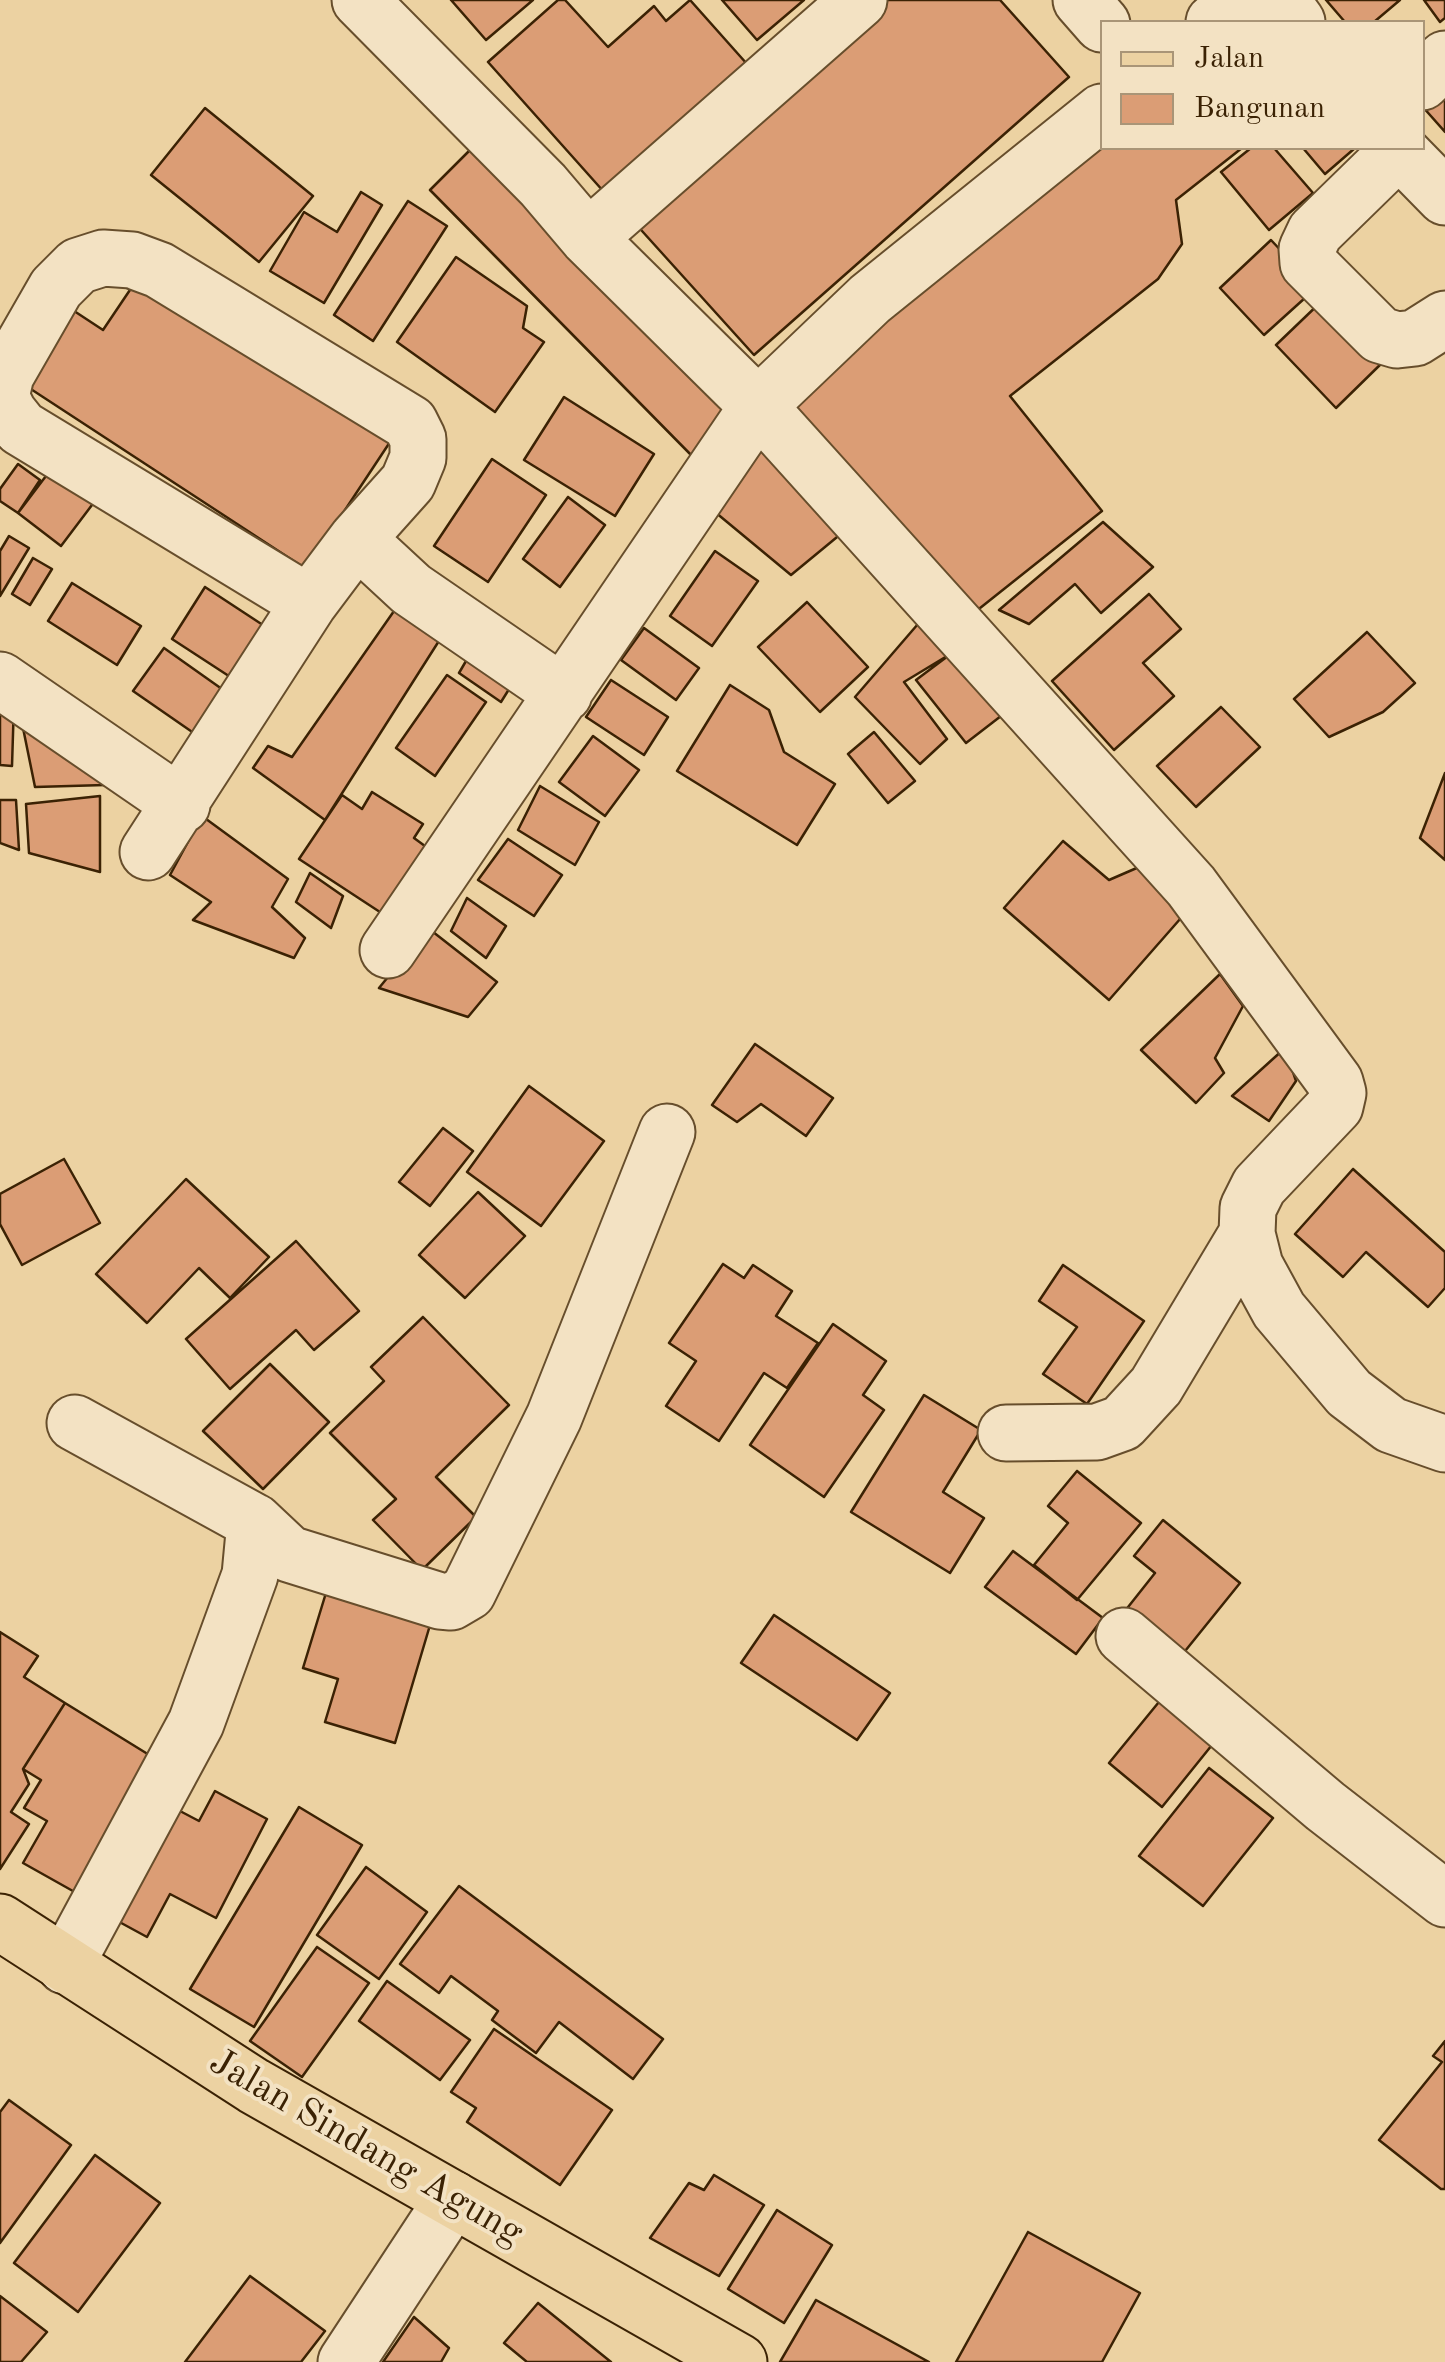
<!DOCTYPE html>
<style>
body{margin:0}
#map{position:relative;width:1445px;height:2362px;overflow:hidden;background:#ecd2a2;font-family:"Old Standard TT",serif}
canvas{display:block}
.legend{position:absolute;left:1100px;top:20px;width:325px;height:130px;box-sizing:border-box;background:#f3e2c3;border:2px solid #a99577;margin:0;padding:12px 18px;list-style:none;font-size:30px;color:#3b2204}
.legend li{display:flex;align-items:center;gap:20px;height:50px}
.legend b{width:50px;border:2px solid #a99577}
</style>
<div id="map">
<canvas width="1445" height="2362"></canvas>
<ul class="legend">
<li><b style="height:12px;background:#ecd2a2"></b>Jalan</li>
<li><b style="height:28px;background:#db9d75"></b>Bangunan</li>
</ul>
</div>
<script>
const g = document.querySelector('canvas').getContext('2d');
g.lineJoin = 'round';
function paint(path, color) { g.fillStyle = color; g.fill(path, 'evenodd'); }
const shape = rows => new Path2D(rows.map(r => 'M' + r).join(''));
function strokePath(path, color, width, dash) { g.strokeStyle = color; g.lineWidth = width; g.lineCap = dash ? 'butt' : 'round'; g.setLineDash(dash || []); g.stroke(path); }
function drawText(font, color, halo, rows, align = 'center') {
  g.font = font + ' "Old Standard TT",serif'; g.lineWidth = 8; g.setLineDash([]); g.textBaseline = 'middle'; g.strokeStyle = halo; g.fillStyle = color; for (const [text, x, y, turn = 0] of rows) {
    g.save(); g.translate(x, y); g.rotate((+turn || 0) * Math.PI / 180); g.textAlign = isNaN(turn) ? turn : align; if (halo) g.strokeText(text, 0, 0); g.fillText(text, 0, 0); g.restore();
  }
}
const building = shape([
 [451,0,533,0,486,40,451,0],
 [558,0,565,0,608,47,654,6,666,21,690,0,747,64,604,192,488,62,558,0],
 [722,0,804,0,757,40,722,0],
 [883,0,1000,0,1069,77,754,355,633,221,883,0],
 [1326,0,1400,0,1374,22,1345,22,1326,0],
 [1424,0,1445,0,1445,18,1440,22,1424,0],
 [1445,81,1445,132,1422,106,1445,81],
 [205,108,313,196,259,262,151,175,205,108],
 [1102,128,1102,148,1242,148,1176,200,1182,244,1158,279,1010,396,1102,511,960,624,782,398,1102,128],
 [483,137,751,408,697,461,430,190,483,137],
 [1251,148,1274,148,1313,193,1269,230,1221,172,1251,148],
 [1303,148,1355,148,1325,174,1303,148],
 [361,192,382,205,324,303,270,271,304,212,337,232,361,192],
 [408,201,447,226,373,341,334,315,408,201],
 [1271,240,1316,288,1264,335,1220,288,1271,240],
 [456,257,527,306,523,328,544,342,495,412,397,342,456,257],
 [138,278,390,442,306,569,17,380,65,305,103,330,138,278],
 [1325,298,1384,361,1336,408,1276,345,1325,298],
 [564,397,654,454,615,516,524,460,564,397],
 [757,437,848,528,791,575,715,512,757,437],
 [492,459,546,495,488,582,434,546,492,459],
 [18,464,40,480,18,513,0,501,0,489,18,464],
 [52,468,95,501,61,546,18,513,52,468],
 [568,497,605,525,560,587,523,559,568,497],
 [1103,522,1153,567,1101,613,1075,584,1029,624,999,610,1103,522],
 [9,536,29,548,0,596,0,551,9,536],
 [715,551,758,581,712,646,670,616,715,551],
 [33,558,52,569,30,605,12,594,33,558],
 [72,583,141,626,117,665,48,621,72,583],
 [205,587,272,631,238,682,172,639,205,587],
 [1149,594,1181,629,1143,663,1174,696,1114,750,1052,681,1149,594],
 [401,601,444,633,325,820,253,768,268,746,292,757,401,601],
 [807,602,868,667,820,712,758,647,807,602],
 [924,617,952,653,904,682,947,739,920,764,855,697,924,617],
 [644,628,699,668,676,700,621,660,644,628],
 [1367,632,1415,683,1383,712,1329,737,1294,699,1367,632],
 [164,648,229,694,198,736,133,691,164,648],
 [473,649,516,678,501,702,459,673,473,649],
 [952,653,1001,716,966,743,916,680,952,653],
 [447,675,486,702,435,776,396,748,447,675],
 [611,680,668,717,644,755,586,717,611,680],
 [730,685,769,710,784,752,835,784,797,845,677,771,730,685],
 [0,694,14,702,12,766,0,765,0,694],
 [1221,707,1260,747,1196,807,1157,766,1221,707],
 [22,723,105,785,35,787,22,723],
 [874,732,915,781,888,803,848,754,874,732],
 [593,736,639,770,605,816,559,782,593,736],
 [1445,773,1445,860,1420,838,1445,773],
 [540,786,599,822,575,865,518,830,540,786],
 [372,792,423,824,414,838,429,849,386,916,299,859,342,795,362,809,372,792],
 [100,796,100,872,29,853,26,804,100,796],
 [0,800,16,800,19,850,0,843,0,800],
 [202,816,288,879,272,907,305,938,294,958,193,920,211,902,170,875,202,816],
 [508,839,562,875,534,916,478,880,508,839],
 [1063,841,1109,880,1139,867,1188,910,1109,1000,1004,908,1063,841],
 [310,873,343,896,331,928,296,902,310,873],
 [467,898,506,926,486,958,451,931,467,898],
 [428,928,497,982,468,1017,379,988,428,928],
 [1220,974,1243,1006,1215,1058,1224,1073,1196,1103,1141,1050,1220,974],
 [755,1044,833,1098,806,1136,761,1104,737,1122,712,1105,755,1044],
 [1285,1048,1296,1081,1269,1121,1232,1096,1285,1048],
 [529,1086,604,1141,541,1226,467,1172,529,1086],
 [443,1128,473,1151,430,1206,399,1182,443,1128],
 [64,1159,100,1223,22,1265,0,1224,0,1194,64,1159],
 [1353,1169,1445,1252,1445,1288,1428,1307,1366,1252,1343,1277,1295,1234,1353,1169],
 [186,1179,269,1257,230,1298,199,1268,147,1323,96,1274,186,1179],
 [478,1192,525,1236,465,1298,419,1255,478,1192],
 [296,1241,359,1311,314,1350,296,1330,230,1389,186,1339,296,1241],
 [723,1264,744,1278,753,1265,792,1291,776,1316,818,1343,787,1388,764,1373,719,1441,666,1406,696,1361,669,1343,723,1264],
 [1063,1265,1144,1321,1087,1404,1043,1374,1077,1327,1039,1301,1063,1265],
 [423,1317,509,1405,436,1477,476,1517,422,1570,373,1520,396,1499,330,1433,384,1381,371,1367,423,1317],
 [833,1324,886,1361,863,1395,884,1410,824,1497,750,1445,833,1324],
 [270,1364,329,1422,263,1489,203,1431,270,1364],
 [924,1395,981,1430,943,1492,984,1518,950,1573,851,1512,924,1395],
 [1077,1471,1141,1523,1077,1600,1034,1565,1068,1523,1048,1506,1077,1471],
 [1163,1520,1240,1583,1173,1666,1117,1621,1155,1573,1134,1556,1163,1520],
 [1013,1551,1103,1618,1076,1654,985,1587,1013,1551],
 [329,1583,433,1615,395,1743,325,1722,338,1679,303,1668,329,1583],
 [774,1615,890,1693,857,1740,741,1663,774,1615],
 [0,1632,38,1656,24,1677,65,1703,23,1769,29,1784,11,1812,29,1824,0,1869,0,1632],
 [1163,1697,1216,1740,1162,1807,1109,1763,1163,1697],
 [65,1703,159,1761,80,1895,23,1863,47,1821,24,1808,41,1780,23,1769,65,1703],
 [1209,1768,1273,1818,1203,1906,1139,1856,1209,1768],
 [215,1791,267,1819,216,1918,170,1894,147,1937,101,1912,159,1800,199,1821,215,1791],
 [299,1807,362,1845,254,2027,190,1989,299,1807],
 [366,1867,427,1912,379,1979,317,1935,366,1867],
 [459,1886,663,2039,633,2079,559,2022,536,2053,492,2020,498,2011,451,1976,439,1993,400,1964,459,1886],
 [317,1947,369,1983,302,2077,250,2041,317,1947],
 [387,1981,470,2040,440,2080,359,2021,387,1981],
 [494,2029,612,2110,560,2185,467,2122,476,2108,451,2092,494,2029],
 [1445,2041,1445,2189,1441,2189,1379,2140,1442,2062,1433,2056,1445,2041],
 [9,2100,71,2145,0,2243,0,2112,9,2100],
 [95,2155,160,2203,78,2312,14,2263,95,2155],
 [714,2175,764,2205,719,2276,650,2238,689,2183,704,2190,714,2175],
 [777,2210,832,2245,784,2323,728,2289,777,2210],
 [1028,2232,1140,2293,1102,2362,956,2362,1028,2232],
 [250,2276,325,2331,301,2362,185,2362,250,2276],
 [0,2296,47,2332,21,2362,0,2362,0,2296],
 [816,2300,929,2362,780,2362,816,2300],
 [538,2303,611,2362,527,2362,504,2343,538,2303],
 [414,2317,449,2348,441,2362,383,2362,414,2317]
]);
paint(building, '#db9d75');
strokePath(building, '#3b2204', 2.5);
const minor = shape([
 [360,0,543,185,588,238,758,406,1191,886,1335,1082,1338,1093,1335,1106,1259,1186,1248,1208,1247,1234,1255,1266,1279,1310,1349,1393,1391,1425,1445,1444],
 [1081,0,1102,24],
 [1281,0,1297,22],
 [1214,22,1243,0],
 [1422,82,1445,59],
 [1397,148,1445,197],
 [1399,150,1315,232,1307,249,1308,263,1380,335,1397,340,1415,338,1445,319],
 [588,238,859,0],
 [309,603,21,428,9,413,1,397,6,375,56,288,78,266,103,258,132,260,159,270,410,423,418,439,418,458,408,482,357,539],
 [0,680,182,805],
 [148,852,309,603,357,539,411,589,564,694],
 [388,950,758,406,870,299,1102,112],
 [75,1423,255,1522],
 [1006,1433,1097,1432,1122,1423,1156,1386,1247,1234],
 [1124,1636,1325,1806,1445,1899],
 [65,1966,196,1723,250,1575,255,1522,289,1554,440,1601,451,1602,468,1592,554,1417,667,1132],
 [346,2362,453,2199]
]);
const primary = shape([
 [0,1922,254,2086,739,2362]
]);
strokePath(minor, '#674e2c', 59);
strokePath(primary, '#3b2204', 59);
strokePath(minor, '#f3e2c3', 55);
strokePath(primary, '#ecd2a2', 55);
drawText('38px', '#3b2204', '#f3e2c3', [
 ["Jalan Sindang Agung",366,2148,30]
]);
</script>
